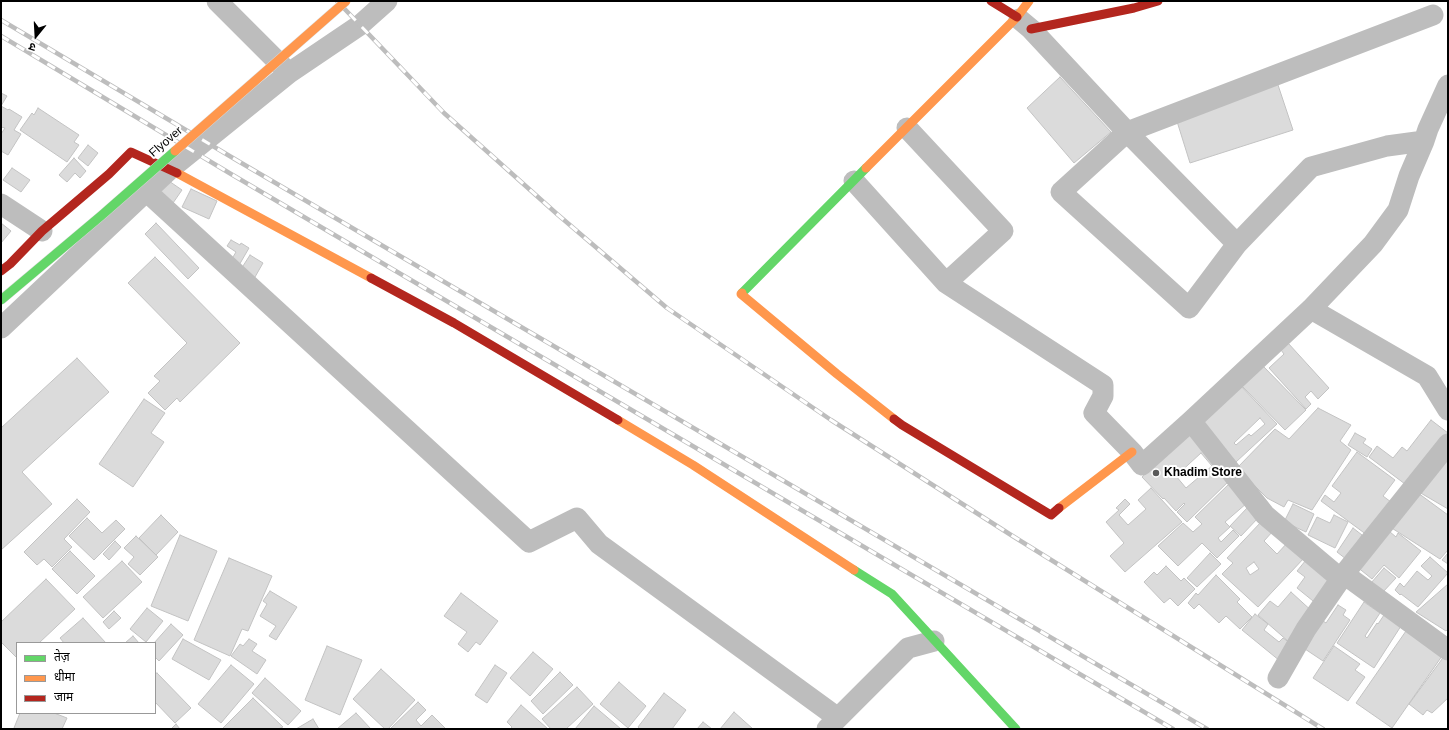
<!DOCTYPE html>
<meta charset="utf-8">
<style>
body{margin:0}
#map{position:relative;width:1449px;height:730px;overflow:hidden;background:#fff;font-family:Helvetica,"Noto Sans Devanagari",sans-serif}
canvas{display:block}
.frame{position:absolute;inset:0;border:2px solid #000;pointer-events:none}
.legend{position:absolute;left:16px;top:642px;width:140px;height:72px;box-sizing:border-box;background:#fff;border:1px solid #999;margin:0;padding:5px 7px;list-style:none;font-size:12px;color:#000}
.legend li{display:flex;align-items:center;gap:8px;height:20px}
.legend b{width:20px;border:1px solid #999}
.north{position:absolute;left:16px;top:16px;width:40px;height:40px;-webkit-text-stroke:3px #fff;paint-order:stroke;rotate:198deg;font-size:11px;font-weight:700;line-height:16px;text-align:center;color:#000}
.north::after{content:'';display:block;margin:auto;width:14px;height:18px;background:#000;clip-path:polygon(50% 0,100% 100%,50% 72%,0 100%)}
</style>
<div id="map">
<canvas width="1449" height="730"></canvas>
<div class="frame"></div>
<ul class="legend">
<li><b style="height:5px;background:#63d668"></b>तेज़</li>
<li><b style="height:5px;background:#ff974d"></b>धीमा</li>
<li><b style="height:5px;background:#b3261e"></b>जाम</li>
</ul>
<div class="north">उ</div>
</div>
<script>
const g = document.querySelector('canvas').getContext('2d');
g.lineJoin = 'round';
function paint(path, color) { g.fillStyle = color; g.fill(path, 'evenodd'); }
const shape = rows => new Path2D(rows.map(r => 'M' + r).join(''));
function strokePath(path, color, width, dash) { g.strokeStyle = color; g.lineWidth = width; g.lineCap = dash ? 'butt' : 'round'; g.setLineDash(dash || []); g.stroke(path); }
function drawText(font, color, halo, rows, align = 'center') {
  g.font = font + ' Helvetica,sans-serif'; g.lineWidth = 4; g.setLineDash([]); g.textBaseline = 'middle'; g.strokeStyle = halo; g.fillStyle = color; for (const [text, x, y, turn = 0] of rows) {
    g.save(); g.translate(x, y); g.rotate((+turn || 0) * Math.PI / 180); g.textAlign = isNaN(turn) ? turn : align; if (halo) g.strokeText(text, 0, 0); g.fillText(text, 0, 0); g.restore();
  }
}
const building = shape([
 [1060,77,1111,132,1074,163,1027,108,1060,77],
 [1277,82,1293,130,1190,163,1175,115,1277,82],
 [1,93,7,96,1,106,8,110,9,109,22,117,14,130,21,134,8,155,1,151,1,134,5,128,1,127,1,93],
 [38,108,79,135,74,142,79,145,67,162,20,130,32,113,34,115,38,108],
 [88,145,98,153,88,166,78,158,88,145],
 [74,158,86,171,80,178,75,173,67,182,59,175,74,158],
 [12,168,30,180,21,192,3,180,12,168],
 [166,179,182,190,173,203,157,192,166,179],
 [191,189,217,201,209,219,182,207,191,189],
 [1,223,11,231,1,243,1,223],
 [156,223,199,268,188,279,145,234,156,223],
 [231,240,240,245,241,243,249,248,238,267,230,262,236,252,227,246,231,240],
 [250,255,263,263,251,284,236,277,250,255],
 [155,257,240,343,180,402,177,398,165,410,148,393,160,381,154,376,187,343,128,283,155,257],
 [1288,343,1329,388,1318,399,1311,391,1305,397,1311,404,1306,409,1269,368,1284,354,1281,350,1288,343],
 [77,358,109,392,22,472,52,504,1,550,1,428,77,358],
 [1263,366,1306,410,1285,430,1242,386,1263,366],
 [1240,385,1277,424,1236,462,1200,423,1240,385],
 [1260,418,1265,424,1251,436,1249,434,1236,445,1234,443,1260,418],
 [144,399,165,413,151,433,164,442,133,487,99,464,144,399],
 [1318,408,1351,425,1340,441,1351,450,1312,510,1288,500,1284,507,1267,498,1237,468,1275,429,1289,439,1318,408],
 [1431,420,1448,433,1448,441,1409,487,1369,457,1377,446,1393,458,1402,447,1407,451,1431,420],
 [1189,433,1232,478,1187,522,1177,512,1185,504,1184,503,1176,511,1164,498,1163,499,1142,477,1189,433],
 [1201,453,1212,466,1186,488,1176,476,1201,453],
 [1355,433,1366,439,1363,443,1372,449,1367,457,1348,445,1355,433],
 [1357,452,1395,480,1383,496,1391,502,1367,535,1321,501,1325,495,1334,502,1341,493,1332,486,1357,452],
 [1448,458,1448,509,1419,492,1448,458],
 [1230,483,1247,503,1225,522,1230,527,1218,538,1221,542,1233,530,1239,536,1217,558,1202,543,1178,566,1158,546,1183,523,1193,532,1202,524,1195,517,1230,483],
 [1151,488,1182,522,1125,572,1110,556,1124,543,1106,522,1119,510,1116,508,1125,499,1130,504,1119,515,1128,525,1146,509,1138,500,1151,488],
 [1418,493,1448,515,1448,550,1440,559,1387,525,1418,493],
 [77,499,90,512,64,539,72,547,52,567,44,559,37,565,24,552,77,499],
 [1293,504,1314,514,1306,532,1284,522,1293,504],
 [1248,507,1259,517,1241,536,1230,526,1248,507],
 [161,515,178,532,156,555,139,538,161,515],
 [1334,515,1348,522,1335,548,1308,535,1317,517,1330,523,1334,515],
 [87,518,102,533,116,520,125,529,94,560,69,536,87,518],
 [1262,521,1273,531,1264,541,1277,554,1288,542,1305,557,1258,607,1222,574,1233,563,1227,558,1262,521],
 [1254,562,1259,569,1250,575,1246,568,1254,562],
 [1383,526,1396,537,1398,533,1421,551,1399,578,1384,565,1372,579,1356,566,1383,526],
 [1353,528,1362,535,1346,559,1337,552,1353,528],
 [180,535,217,551,188,621,151,606,180,535],
 [136,536,158,557,140,575,128,564,134,557,124,548,136,536],
 [115,541,121,547,109,560,103,554,115,541],
 [70,551,95,576,77,594,52,569,70,551],
 [1210,553,1221,564,1197,587,1187,578,1210,553],
 [1448,553,1448,564,1442,560,1448,553],
 [1430,557,1448,573,1418,607,1401,594,1400,595,1395,590,1400,583,1404,587,1417,571,1428,580,1432,576,1421,566,1430,557],
 [229,558,272,576,248,631,242,629,230,656,194,640,229,558],
 [1306,560,1335,583,1318,605,1297,588,1305,577,1297,571,1306,560],
 [122,561,142,582,103,618,83,597,122,561],
 [1166,566,1181,581,1184,578,1195,589,1178,606,1170,598,1164,603,1144,582,1154,572,1157,575,1166,566],
 [1384,568,1396,578,1382,593,1371,583,1384,568],
 [1216,575,1240,599,1237,602,1252,617,1240,629,1226,616,1219,623,1199,604,1194,609,1188,603,1196,593,1198,595,1216,575],
 [46,579,75,609,39,643,17,643,17,658,1,642,1,622,46,579],
 [1448,584,1448,629,1446,631,1416,612,1448,584],
 [270,591,297,607,276,640,269,636,276,626,260,616,267,604,263,601,270,591],
 [1291,592,1314,613,1289,642,1258,615,1270,601,1278,607,1291,592],
 [461,593,498,621,480,645,476,642,468,652,458,644,467,632,444,616,461,593],
 [1364,602,1380,613,1365,636,1367,638,1377,623,1378,624,1384,615,1401,626,1374,668,1337,643,1364,602],
 [1338,605,1346,610,1343,615,1350,620,1323,661,1299,645,1319,618,1326,623,1338,605],
 [147,608,163,621,146,642,130,629,147,608],
 [114,611,121,618,109,629,103,622,114,611],
 [1255,614,1268,624,1264,630,1279,642,1283,638,1293,645,1280,661,1242,630,1255,614],
 [83,618,106,643,64,643,60,638,83,618],
 [171,624,183,635,159,661,155,657,155,643,154,643,171,624],
 [1406,631,1442,656,1392,728,1356,703,1406,631],
 [133,636,139,643,125,643,133,636],
 [183,639,221,660,209,680,172,659,183,639],
 [249,639,257,644,252,651,266,660,257,674,231,656,240,644,243,646,249,639],
 [327,646,362,660,340,715,305,700,327,646],
 [1334,646,1360,664,1355,670,1365,677,1348,701,1313,678,1334,646],
 [533,652,553,669,530,696,510,678,533,652],
 [1445,655,1448,658,1448,698,1432,713,1427,710,1423,715,1409,704,1445,655],
 [231,665,254,684,221,723,198,704,231,665],
 [495,665,507,673,487,703,475,695,495,665],
 [381,669,415,700,388,729,385,729,353,699,381,669],
 [560,672,573,685,543,714,531,701,560,672],
 [157,673,191,708,175,723,155,702,155,674,157,673],
 [265,678,301,711,288,725,252,693,265,678],
 [619,682,646,706,628,728,600,704,619,682],
 [577,687,593,704,566,729,551,729,542,719,577,687],
 [664,693,686,710,672,729,640,729,638,727,664,693],
 [253,698,283,727,278,729,224,729,223,728,253,698],
 [418,702,426,710,416,720,421,726,432,715,446,729,390,729,418,702],
 [521,705,548,729,510,729,512,727,507,722,521,705],
 [594,706,621,729,575,729,594,706],
 [734,712,753,729,720,729,734,712],
 [20,713,54,713,67,718,62,729,17,729,14,728,20,713],
 [356,713,371,729,337,729,356,713],
 [313,719,319,729,296,729,313,719],
 [703,722,712,729,697,729,703,722],
 [176,724,180,729,171,729,176,724]
]);
paint(building, '#dbdbdb');
strokePath(building, '#c3c3c3', 1);
strokePath(shape([
 [217,1,289,73],
 [1019,19,1031,29,1127,132,1237,244,1311,167,1387,146,1424,141,1428,129,1448,85],
 [907,128,1003,231,946,283],
 [854,181,946,283,1103,385,1103,396,1094,413,1132,452,1142,465,1191,421,1311,309,1373,244,1398,210,1409,176,1424,141],
 [147,192,529,542,577,518,599,544,838,718],
 [1,204,42,231],
 [1237,244,1189,308,1061,192,1127,132,1433,15],
 [1311,309,1427,376,1448,410],
 [1,328,170,169,289,73,360,25,387,1],
 [1191,421,1265,515,1341,579],
 [1344,574,1448,650],
 [1278,678,1306,629,1344,574,1448,444],
 [827,729,908,648,934,641]
]), '#bdbdbd', 21);
strokePath(shape([
 [742,293,866,168],
 [854,570,892,594,1016,729]
]), '#63d668', 9);
strokePath(shape([
 [866,168,1017,17,1029,1],
 [177,173,371,278],
 [742,293,741,294,837,374,894,419],
 [618,420,693,465,854,570],
 [1059,508,1132,452]
]), '#ff974d', 9);
strokePath(shape([
 [991,1,1017,17],
 [1031,29,1134,8,1158,1],
 [1,271,10,264,42,231,109,174,131,152,177,173],
 [371,278,454,323,618,420],
 [894,419,902,425,1051,515,1059,508]
]), '#b3261e', 9);
const rail = shape([
 [337,1,444,113,557,214,667,308,831,420,1011,535,1323,729],
 [1,20,238,161,1207,729],
 [1,36,231,174,1173,729]
]);
strokePath(rail, '#bdbdbd', 4.5);
strokePath(rail, '#fff', 3, [9]);
const fastBridge = shape([
 [1,300,102,215,175,151]
]);
const slowBridge = shape([
 [175,151,346,1]
]);
strokePath(fastBridge, '#dbdbdb', 10, []);
strokePath(slowBridge, '#dbdbdb', 10, []);
strokePath(fastBridge, '#63d668', 9);
strokePath(slowBridge, '#ff974d', 9);
for (const [x, y, r, color] of [
 [1156,473,4,"#595959"]
]) { const dot = new Path2D(); dot.arc(x, y, r, 0, 2 * Math.PI); g.fillStyle = color; g.fill(dot); strokePath(dot, '#fff', 1.5); }
drawText('12px', '#000', '#fff', [
 ["Flyover",166,142,-41]
]);
drawText('bold 12px', '#000', '#fff', [
 ["Khadim Store",1164,473]
], 'left');
</script>
